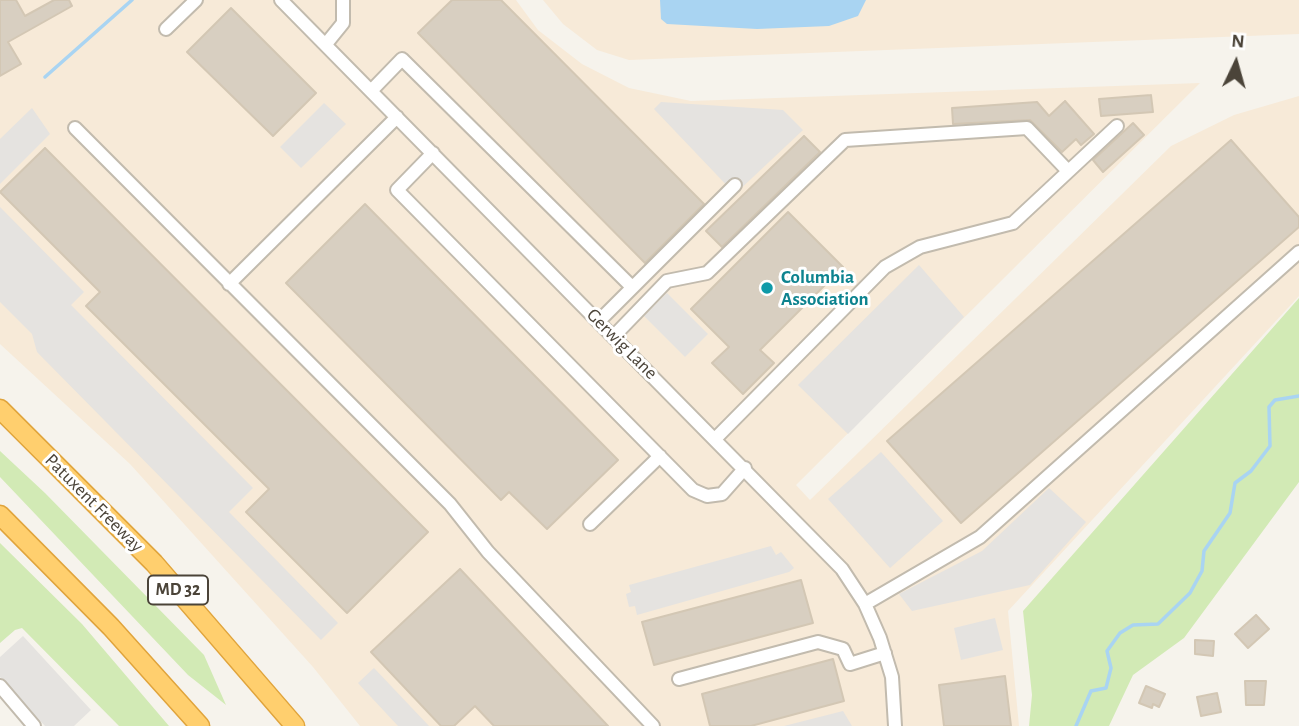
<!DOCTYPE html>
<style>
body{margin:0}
#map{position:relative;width:1299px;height:726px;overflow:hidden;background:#f6f3ec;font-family:"Alegreya Sans",sans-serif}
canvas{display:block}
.north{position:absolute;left:1201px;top:28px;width:70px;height:70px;-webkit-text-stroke:5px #fff;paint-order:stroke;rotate:5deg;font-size:19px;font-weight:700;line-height:28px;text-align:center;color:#4b4439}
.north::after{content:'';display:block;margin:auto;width:24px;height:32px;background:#4b4439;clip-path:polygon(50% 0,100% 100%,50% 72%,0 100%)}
</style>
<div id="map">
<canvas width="1299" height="726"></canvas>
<div class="north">N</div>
</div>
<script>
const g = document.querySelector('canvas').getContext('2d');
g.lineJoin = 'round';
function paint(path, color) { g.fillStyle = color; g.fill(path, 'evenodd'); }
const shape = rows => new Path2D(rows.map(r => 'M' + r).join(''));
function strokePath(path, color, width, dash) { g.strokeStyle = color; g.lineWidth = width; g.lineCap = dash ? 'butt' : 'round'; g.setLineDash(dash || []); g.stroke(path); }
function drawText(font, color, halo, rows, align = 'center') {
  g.font = font + ' "Alegreya Sans",sans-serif'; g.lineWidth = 6; g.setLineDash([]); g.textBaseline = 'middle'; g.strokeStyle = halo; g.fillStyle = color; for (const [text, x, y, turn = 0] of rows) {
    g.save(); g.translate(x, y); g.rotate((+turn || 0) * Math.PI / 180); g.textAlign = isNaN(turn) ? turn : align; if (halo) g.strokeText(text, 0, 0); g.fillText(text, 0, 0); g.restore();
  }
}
paint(shape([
 [0,0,516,0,538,30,582,64,629,88,691,101,1200,83,796,485,810,500,1171,146,1234,115,1299,96,1299,296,1008,611,1019,726,360,726,313,667,130,464,0,344],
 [543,0,1299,0,1299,34,629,60,597,50,563,24]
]), '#f7ead8');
paint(shape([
 [1299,298,1299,482,1184,638,1133,675,1109,726,1029,726,1032,695,1023,611],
 [0,451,45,493,204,655,226,705,188,675,0,477],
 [0,543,82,624,169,726,119,726,22,628,15,630,0,643]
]), '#d2eab5');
paint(shape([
 [661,102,783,110,803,130,735,194,654,109],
 [324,103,346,124,301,168,280,147],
 [32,108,50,134,0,184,0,139],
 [0,207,84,292,71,305,253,488,229,512,338,623,321,640,37,352,32,334,0,302],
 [919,265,964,317,848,434,798,385],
 [667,293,708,334,685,357,644,316],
 [881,452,943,521,890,568,828,499],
 [1049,488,1086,522,1030,585,912,611,899,594,982,551],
 [771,546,776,555,781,552,794,568,789,572,637,615,635,606,629,607,626,594,631,592,629,585],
 [995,618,1003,650,961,660,954,628],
 [23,636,91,710,74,726,45,726,0,677,0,657],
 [374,668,429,726,398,726,358,683],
 [843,711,852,726,784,726]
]), '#e5e3e0');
paint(shape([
 [660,0,866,0,858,16,829,26,757,29,667,24,661,19]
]), '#a9d4f2');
strokePath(shape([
 [45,77,132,0],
 [1076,726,1091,691,1106,688,1111,668,1107,651,1120,633,1133,625,1158,624,1190,593,1202,571,1204,551,1230,513,1235,483,1251,471,1270,446,1269,407,1275,400,1299,396]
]), '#a9d4f2', 3.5);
const building = shape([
 [0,0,16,0,25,16,54,0,69,0,72,6,8,42,21,64,0,76,0,0],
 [452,0,501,0,704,204,645,263,418,33,452,0],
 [231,8,316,93,273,136,187,52,231,8],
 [1151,95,1153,112,1101,116,1099,99,1151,95],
 [1065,101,1094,134,1081,145,1076,139,1062,152,1030,120,953,124,952,108,1037,102,1049,116,1065,101],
 [1133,123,1144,135,1103,172,1093,160,1133,123],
 [804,136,820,152,722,247,706,231,804,136],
 [1231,140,1299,217,1299,227,961,523,887,441,1231,140],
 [45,148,428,532,347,613,246,512,269,489,86,306,100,292,0,192,45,148],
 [365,204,618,460,547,529,509,492,501,500,286,283,365,204],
 [788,212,843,267,760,350,774,363,743,394,712,363,729,347,691,309,788,212],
 [460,569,608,726,494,726,475,706,454,726,441,726,371,652,460,569],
 [801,580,813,623,654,665,642,622,801,580],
 [1256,615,1269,629,1248,648,1235,634,1256,615],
 [1195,640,1214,641,1213,656,1195,654,1195,640],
 [833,659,844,701,751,726,710,726,702,694,833,659],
 [1005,676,1011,726,944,726,939,685,1005,676],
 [1245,681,1266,681,1264,705,1246,705,1245,681],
 [1146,686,1165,694,1159,707,1153,704,1152,708,1139,703,1146,686],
 [1217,693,1221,712,1201,716,1197,697,1217,693]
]);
paint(building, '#d8cfc1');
strokePath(building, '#d3c7b4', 2);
const minor = shape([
 [281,0,842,569,865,604,880,638,892,677,895,726],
 [166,29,196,0],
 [326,44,343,23,343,0],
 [371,91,402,59,632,287],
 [75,128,450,504,488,552,653,726],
 [433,153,397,190,693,490,707,496,722,494,745,468],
 [229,284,397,117],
 [599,321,735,185],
 [614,336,667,281,707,273,845,140,1027,128,1068,171],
 [716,438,885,267,920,247,1013,223,1117,126],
 [590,524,660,456],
 [865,604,980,537,1299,252],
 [679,679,818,642,843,649,850,664,885,653],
 [0,686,34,726]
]);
const highway = shape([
 [0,409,154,563,295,726],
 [0,515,111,627,200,726]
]);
strokePath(minor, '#c2bbae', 16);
strokePath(highway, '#e0a43c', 21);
strokePath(minor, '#fff', 12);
strokePath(highway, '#ffcf6e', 18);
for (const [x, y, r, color] of [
 [767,288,7,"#0f9aa8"]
]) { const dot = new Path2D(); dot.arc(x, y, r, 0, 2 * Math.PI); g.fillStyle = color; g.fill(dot); strokePath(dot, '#fff', 2.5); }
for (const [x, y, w] of [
 [178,590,60]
]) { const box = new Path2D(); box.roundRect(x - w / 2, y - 14.5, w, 29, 5); g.fillStyle = '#fff'; g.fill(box); strokePath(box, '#4b4439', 2); }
drawText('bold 18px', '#4b4439', null, [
 ["MD 32",178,590]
]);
drawText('bold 19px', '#0d838f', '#fff', [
 ["Columbia",781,277],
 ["Association",781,299]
], 'left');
drawText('19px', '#4b4439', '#fff', [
 ["Gerwig Lane",622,344,45],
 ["Patuxent Freeway",94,503,45]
]);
</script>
